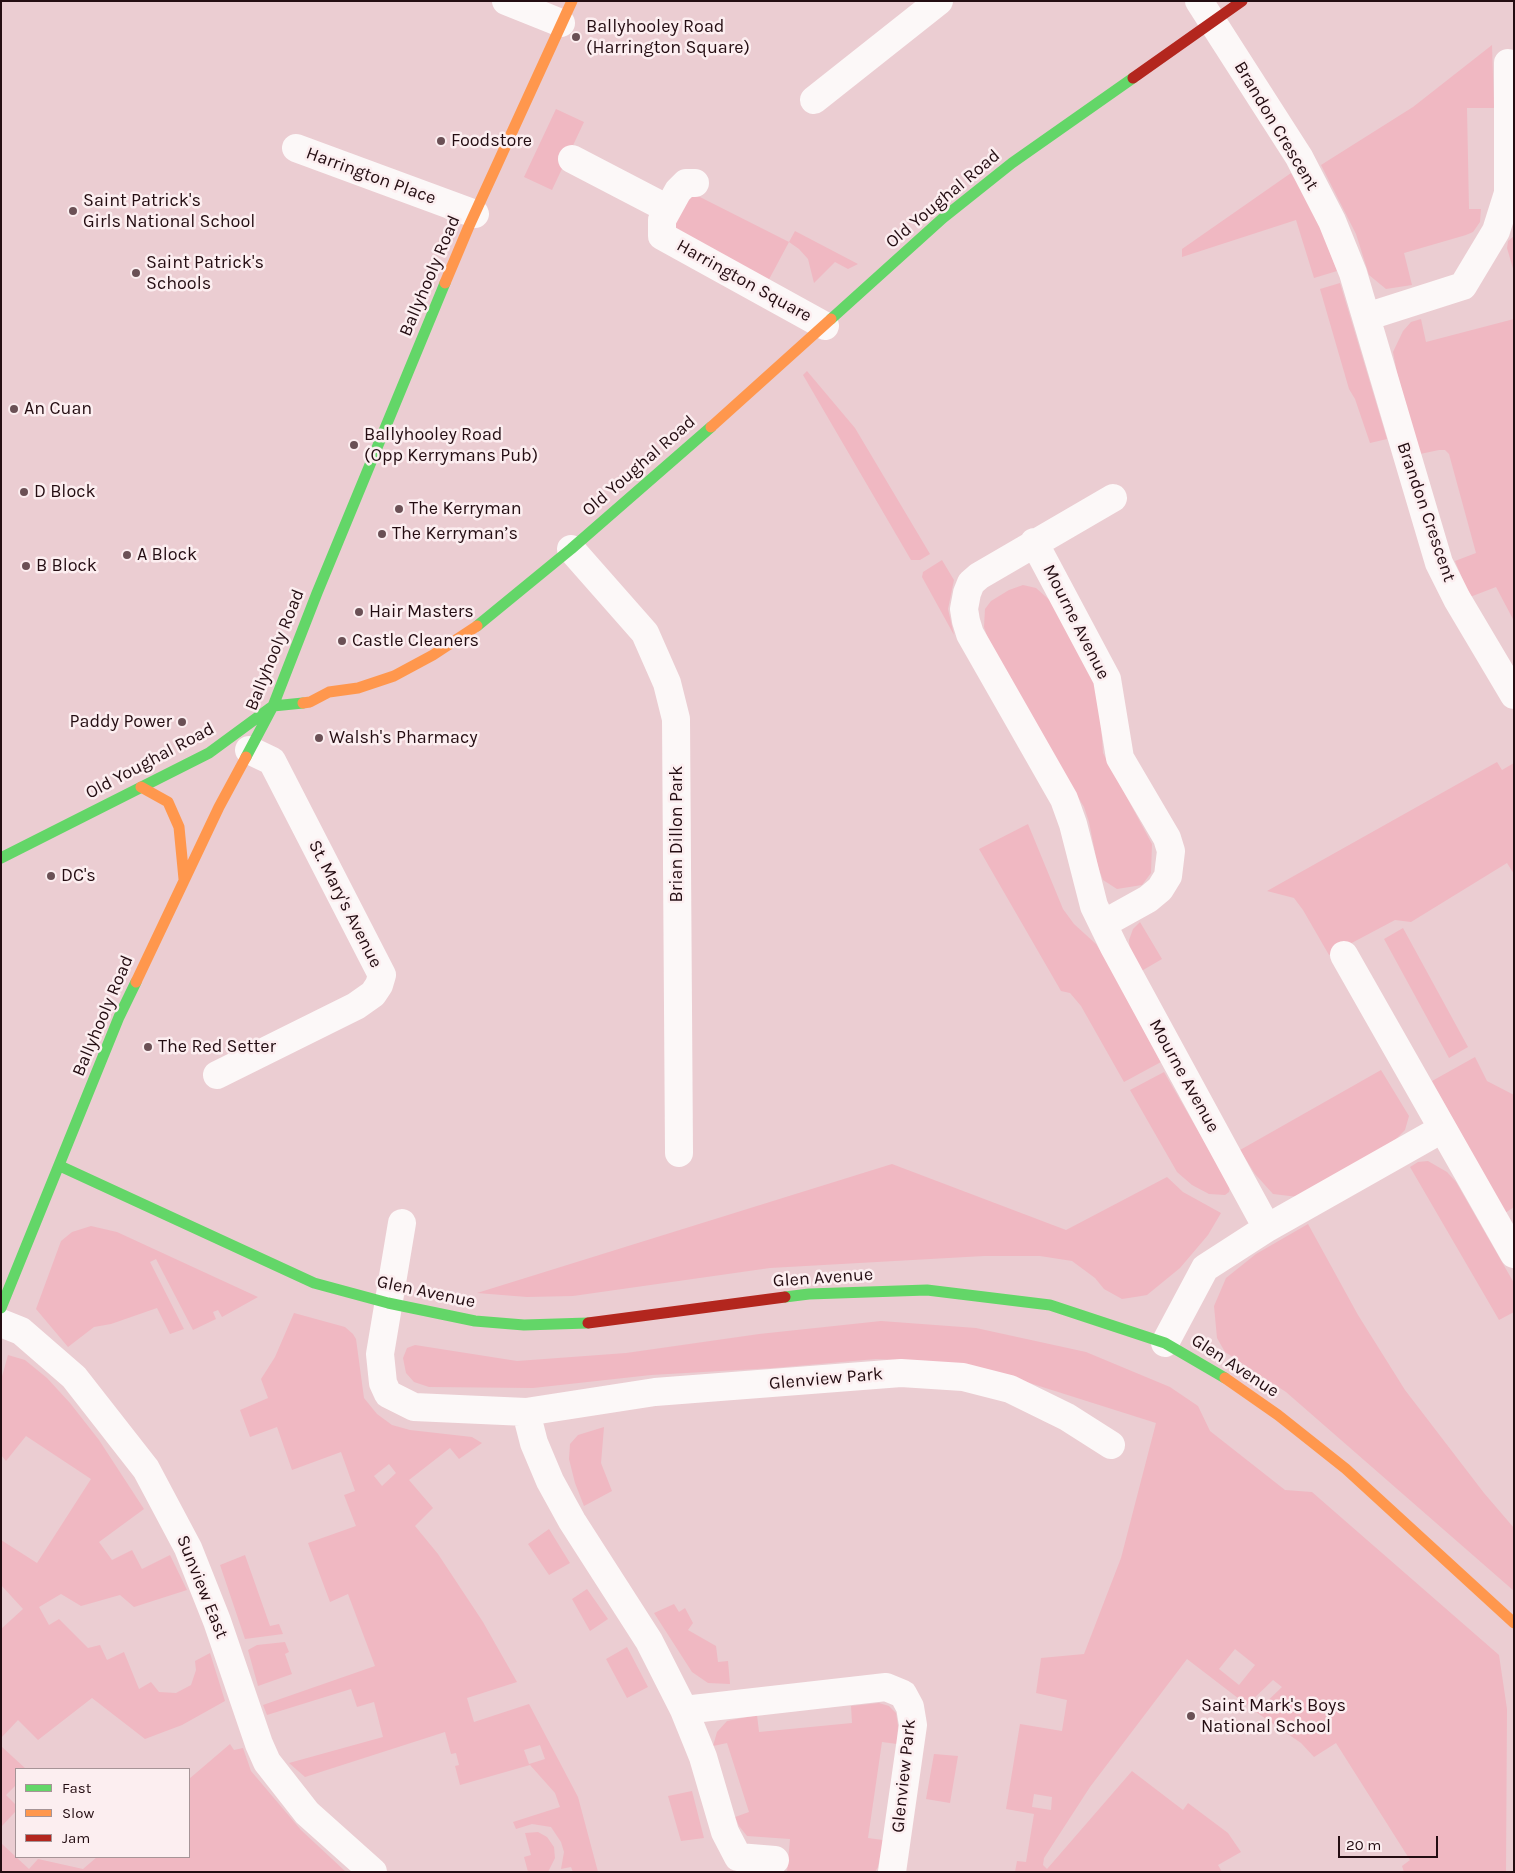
<!DOCTYPE html>
<meta charset="utf-8">
<style>
body{margin:0}
#map{position:relative;width:1515px;height:1873px;overflow:hidden;background:#ebcdd2;font-family:Karla,sans-serif}
canvas{display:block}
.frame{position:absolute;inset:0;border:2px solid #240d12;pointer-events:none}
.legend{position:absolute;left:15px;top:1768px;width:175px;height:90px;box-sizing:border-box;background:#fceef0;border:1px solid #a69497;margin:0;padding:6px 9px;list-style:none;font-size:15px;color:#240d12}
.legend li{display:flex;align-items:center;gap:10px;height:25px}
.legend b{width:25px;border:1px solid #a69497}
.scale{position:absolute;left:1338px;top:1836px;width:100px;height:22px;box-sizing:border-box;border:2px solid #240d12;border-top:0;padding-left:6px;font-size:15px;line-height:18px;white-space:nowrap;color:#240d12;-webkit-text-stroke:4px #fceef0;paint-order:stroke}
</style>
<div id="map">
<canvas width="1515" height="1873"></canvas>
<div class="frame"></div>
<ul class="legend">
<li><b style="height:6px;background:#63d668"></b>Fast</li>
<li><b style="height:6px;background:#ff974d"></b>Slow</li>
<li><b style="height:6px;background:#b3261e"></b>Jam</li>
</ul>
<div class="scale">20 m</div>
</div>
<script>
const g = document.querySelector('canvas').getContext('2d');
g.lineJoin = 'round';
function paint(path, color) { g.fillStyle = color; g.fill(path, 'evenodd'); }
const shape = rows => new Path2D(rows.map(r => 'M' + r).join(''));
function strokePath(path, color, width, dash) { g.strokeStyle = color; g.lineWidth = width; g.lineCap = dash ? 'butt' : 'round'; g.setLineDash(dash || []); g.stroke(path); }
function drawText(font, color, halo, rows, align = 'center') {
  g.font = font + ' Karla,sans-serif'; g.lineWidth = 5; g.setLineDash([]); g.textBaseline = 'middle'; g.strokeStyle = halo; g.fillStyle = color; for (const [text, x, y, turn = 0] of rows) {
    g.save(); g.translate(x, y); g.rotate((+turn || 0) * Math.PI / 180); g.textAlign = isNaN(turn) ? turn : align; if (halo) g.strokeText(text, 0, 0); g.fillText(text, 0, 0); g.restore();
  }
}
paint(shape([
 [1492,45,1494,108,1467,108,1469,209,1481,209,1480,222,1473,232,1466,235,1404,253,1412,285,1386,289,1369,275,1356,234,1321,165,1413,107],
 [556,109,584,122,552,190,524,177],
 [1291,173,1316,214,1337,271,1314,278,1296,220,1182,257,1182,249],
 [694,194,789,242,795,231,858,264,848,269,835,262,814,283,808,259,799,249,789,242,766,285,671,227,689,197],
 [1514,236,1514,272,1507,248,1508,241],
 [1340,283,1387,439,1370,443,1355,399,1349,389,1320,289],
 [1421,319,1426,342,1514,319,1514,621,1496,587,1470,597,1455,561,1476,553,1449,454,1445,450,1439,450,1420,454,1397,373,1393,352,1403,331,1411,322],
 [807,371,855,428,930,554,920,560,911,560,803,375],
 [942,560,954,580,948,609,954,635,922,577,923,572],
 [1023,585,1036,588,1053,603,1098,683,1103,753,1152,844,1151,873,1142,885,1117,889,1103,880,1098,867,1089,822,1084,807,999,666,988,639,984,627,985,609,991,601,1009,590],
 [1497,762,1502,770,1514,763,1514,874,1507,863,1411,922,1395,920,1329,955,1303,910,1294,898,1267,891],
 [1028,824,1063,909,1074,924,1096,944,1105,958,1161,1062,1124,1082,1081,1006,1070,993,1061,991,979,849],
 [1140,922,1162,959,1138,973,1130,954,1129,940,1133,929],
 [1403,928,1468,1047,1449,1058,1384,939],
 [1475,1057,1487,1081,1514,1095,1514,1207,1505,1213,1432,1081],
 [1381,1070,1409,1116,1405,1130,1396,1139,1360,1162,1298,1197,1273,1194,1255,1174,1240,1150],
 [1164,1072,1230,1186,1229,1192,1225,1195,1209,1194,1192,1185,1177,1172,1130,1090],
 [1428,1161,1447,1172,1456,1182,1514,1283,1514,1312,1499,1320,1410,1167,1418,1162],
 [892,1164,1066,1230,1167,1177,1183,1192,1221,1213,1208,1235,1180,1268,1147,1295,1135,1297,1122,1299,1104,1289,1095,1278,1072,1261,1040,1256,984,1256,770,1268,573,1296,527,1297,477,1293],
 [1308,1224,1358,1315,1405,1390,1484,1493,1514,1528,1514,1591,1286,1392,1225,1352,1217,1338,1214,1306,1226,1278,1256,1254],
 [91,1226,117,1232,258,1297,222,1317,218,1310,213,1312,216,1319,193,1330,156,1259,150,1262,184,1329,170,1334,157,1308,111,1324,94,1327,68,1347,36,1309,61,1241,72,1232],
 [294,1313,345,1327,353,1334,356,1339,364,1398,377,1414,392,1425,410,1430,472,1437,482,1443,459,1459,450,1448,409,1480,433,1508,415,1526,438,1554,483,1622,517,1682,467,1698,474,1722,529,1704,578,1797,598,1872,573,1872,571,1867,561,1869,564,1852,561,1842,551,1827,532,1824,516,1829,513,1822,560,1807,555,1793,530,1765,460,1785,455,1766,459,1765,456,1753,451,1754,445,1732,305,1777,289,1763,383,1737,374,1702,357,1707,351,1689,267,1715,263,1705,375,1666,348,1594,330,1602,308,1543,356,1526,344,1495,355,1491,341,1452,292,1470,277,1427,250,1437,240,1410,268,1398,261,1379,275,1357],
 [389,1464,396,1473,382,1486,374,1476],
 [540,1745,545,1759,529,1764,524,1750],
 [881,1321,976,1328,1086,1352,1170,1387,1198,1406,1210,1431,1285,1490,1312,1492,1499,1655,1507,1709,1506,1872,1404,1872,1402,1866,1410,1860,1336,1743,1314,1757,1301,1743,1256,1712,1282,1687,1273,1680,1247,1705,1187,1659,1090,1787,1044,1858,1043,1865,1047,1869,1132,1771,1183,1810,1188,1803,1228,1833,1241,1852,1218,1865,1222,1872,1015,1872,1017,1861,1026,1862,1034,1814,1006,1809,1020,1724,1062,1731,1067,1700,1036,1693,1041,1658,1084,1654,1121,1558,1156,1423,995,1372,927,1361,876,1359,773,1368,651,1375,533,1388,429,1387,414,1382,406,1373,403,1358,407,1348,415,1345,517,1361,626,1353,759,1334],
 [1235,1649,1255,1665,1239,1685,1219,1669],
 [1034,1794,1052,1797,1051,1810,1032,1807],
 [8,1355,25,1360,47,1378,70,1403,99,1440,144,1509,99,1542,112,1560,132,1550,142,1569,170,1555,187,1590,134,1607,120,1595,81,1606,61,1594,39,1607,49,1625,59,1619,88,1648,100,1645,107,1660,124,1652,139,1689,151,1682,159,1692,176,1693,191,1685,196,1670,195,1661,210,1653,225,1701,182,1725,145,1739,92,1698,38,1740,18,1720,1,1738,1,1629,23,1609,1,1585,1,1540,37,1563,91,1479,26,1436,6,1461,1,1455,1,1380],
 [604,1427,601,1463,612,1491,584,1506,575,1483,569,1459,570,1444,578,1435],
 [549,1529,570,1563,549,1575,528,1544],
 [245,1555,270,1626,279,1624,283,1634,245,1639,220,1565],
 [587,1589,608,1619,590,1631,572,1599],
 [674,1604,679,1612,685,1608,693,1623,688,1630,716,1646,718,1662,728,1661,730,1684,708,1683,692,1672,654,1613],
 [285,1642,289,1652,285,1654,292,1674,258,1686,248,1650,257,1645],
 [627,1647,648,1687,627,1698,606,1659],
 [879,1703,889,1706,896,1713,898,1726,897,1744,882,1742,868,1838,883,1840,878,1867,875,1872,787,1872,790,1839,747,1836,739,1826,735,1817,749,1812,727,1743,713,1746,717,1732,727,1721,757,1715,759,1732,852,1723,851,1706],
 [230,1744,234,1750,243,1748,251,1771,301,1830,346,1872,1,1872,1,1843,29,1869,38,1859,83,1869,97,1857,189,1857,189,1779],
 [1,1746,26,1769,16,1769,16,1785,6,1795,16,1805,16,1811,1,1827],
 [934,1754,958,1756,950,1803,926,1799],
 [692,1791,704,1838,681,1841,668,1796],
 [538,1832,547,1837,554,1847,555,1858,548,1872,528,1872,524,1857,531,1855,525,1833]
]), '#f0b8c2');
strokePath(shape([
 [506,1,561,23],
 [1199,1,1299,157,1332,221,1353,273,1439,563,1457,599,1514,695],
 [814,100,939,1],
 [296,148,475,214],
 [572,159,668,209],
 [695,183,686,183,678,191,662,220,662,236,825,326],
 [1366,317,1463,286,1496,231,1508,193,1508,63],
 [1113,498,979,576,971,583,967,593,964,609,966,621,970,634,1064,799,1073,824,1094,906,1114,947,1267,1228],
 [1034,542,1107,679,1120,758,1167,838,1171,851,1168,876,1160,889,1148,899,1103,924],
 [571,549,645,633,667,683,676,719,679,1153],
 [1344,955,1514,1254],
 [217,1075,356,1006,373,994,379,985,382,975,272,761,249,750],
 [402,1223,380,1354,383,1383,388,1394,414,1407,526,1412,534,1443,550,1481,572,1521,649,1641,684,1710,703,1757,725,1832,738,1857,775,1860],
 [1,1323,21,1331,74,1377,146,1469,188,1548,217,1621,259,1744,267,1762,307,1813,373,1872],
 [1165,1343,1205,1268,1267,1228,1442,1129],
 [526,1412,655,1392,901,1373,963,1377,1010,1389,1067,1417,1111,1445],
 [684,1710,886,1687,903,1694,910,1707,913,1725,892,1872]
]), '#fcf8f8', 28);
strokePath(shape([
 [831,319,943,218,1012,163,1133,78],
 [477,626,571,549,711,427],
 [246,757,273,706,317,593,445,283],
 [1,858,209,753,273,706,303,703],
 [60,1166,314,1283,388,1303,475,1321,524,1325,588,1323],
 [785,1297,809,1294,927,1290,1050,1305,1165,1343,1225,1378],
 [1,1308,119,1017,136,982]
]), '#63d668', 11);
strokePath(shape([
 [445,283,469,226,572,1],
 [711,427,831,319],
 [303,703,310,702,329,692,358,688,394,676,433,655,477,626],
 [141,787,168,802,179,827,184,879],
 [136,982,219,807,246,757],
 [1225,1378,1278,1415,1346,1469,1514,1623]
]), '#ff974d', 11);
strokePath(shape([
 [1133,78,1242,1],
 [588,1323,785,1297]
]), '#b3261e', 11);
for (const [x, y, r, color] of [
 [576,37,5,"#6a5055"],
 [441,141,5,"#6a5055"],
 [73,211,5,"#6a5055"],
 [136,273,5,"#6a5055"],
 [14,409,5,"#6a5055"],
 [354,445,5,"#6a5055"],
 [24,492,5,"#6a5055"],
 [399,509,5,"#6a5055"],
 [382,534,5,"#6a5055"],
 [127,555,5,"#6a5055"],
 [26,566,5,"#6a5055"],
 [359,612,5,"#6a5055"],
 [342,641,5,"#6a5055"],
 [182,722,5,"#6a5055"],
 [319,738,5,"#6a5055"],
 [51,876,5,"#6a5055"],
 [148,1047,5,"#6a5055"],
 [1191,1716,5,"#6a5055"]
]) { const dot = new Path2D(); dot.arc(x, y, r, 0, 2 * Math.PI); g.fillStyle = color; g.fill(dot); strokePath(dot, '#fceef0', 2); }
drawText('18px', '#240d12', '#fceef0', [
 ["Ballyhooley Road",586,27],
 ["(Harrington Square)",586,48],
 ["Foodstore",451,141],
 ["Saint Patrick's",83,201],
 ["Girls National School",83,222],
 ["Saint Patrick's",146,263],
 ["Schools",146,284],
 ["An Cuan",24,409],
 ["Ballyhooley Road",364,435],
 ["(Opp Kerrymans Pub)",364,456],
 ["D Block",34,492],
 ["The Kerryman",409,509],
 ["The Kerryman’s",392,534],
 ["A Block",137,555],
 ["B Block",36,566],
 ["Hair Masters",369,612],
 ["Castle Cleaners",352,641],
 ["Paddy Power",172,722,"right"],
 ["Walsh's Pharmacy",329,738],
 ["DC's",61,876],
 ["The Red Setter",158,1047],
 ["Saint Mark's Boys",1201,1706],
 ["National School",1201,1727]
], 'left');
drawText('18px', '#240d12', '#fceef0', [
 ["Brandon Crescent",1276,126,59],
 ["Harrington Place",371,176,20],
 ["Old Youghal Road",943,199,-40],
 ["Ballyhooly Road",430,276,-67],
 ["Harrington Square",744,281,29],
 ["Old Youghal Road",639,466,-41],
 ["Brandon Crescent",1426,512,71],
 ["Mourne Avenue",1076,622,63],
 ["Ballyhooly Road",275,650,-68],
 ["Old Youghal Road",150,761,-28],
 ["Brian Dillon Park",677,834,-90],
 ["St. Mary's Avenue",345,904,63],
 ["Ballyhooly Road",103,1016,-67],
 ["Mourne Avenue",1184,1076,61],
 ["Glen Avenue",823,1278,-4],
 ["Glen Avenue",426,1292,12],
 ["Glen Avenue",1235,1366,33],
 ["Glenview Park",826,1379,-5],
 ["Sunview East",202,1587,68],
 ["Glenview Park",904,1776,-84]
]);
</script>
